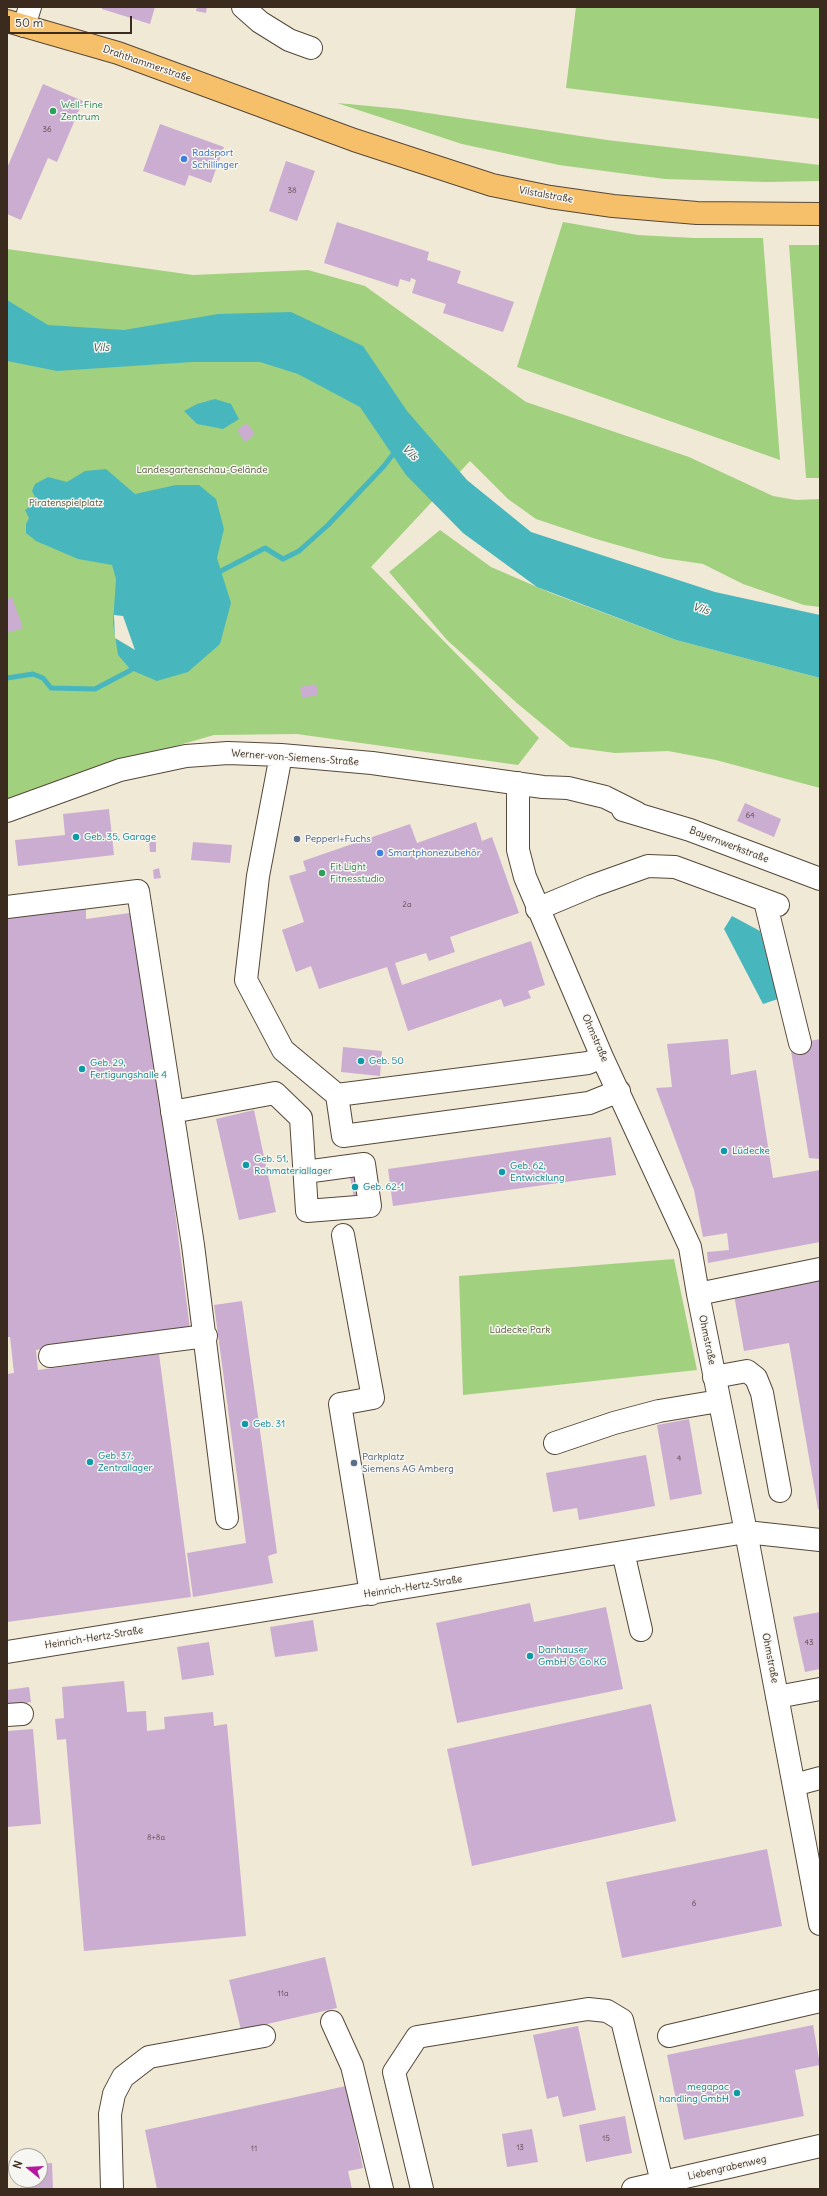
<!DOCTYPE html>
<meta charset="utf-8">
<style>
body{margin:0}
#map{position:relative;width:827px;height:2196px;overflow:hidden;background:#f0e9d5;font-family:Delius,sans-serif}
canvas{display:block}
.frame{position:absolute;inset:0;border:8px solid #3b2a1e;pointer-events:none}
.north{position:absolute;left:8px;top:2148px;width:40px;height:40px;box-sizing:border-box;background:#f6f6f2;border:1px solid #aba49d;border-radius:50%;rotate:288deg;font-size:11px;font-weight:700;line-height:16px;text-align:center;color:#3b2a1e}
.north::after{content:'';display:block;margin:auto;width:14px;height:18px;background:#b5179e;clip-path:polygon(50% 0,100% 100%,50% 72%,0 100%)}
.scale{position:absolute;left:8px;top:16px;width:124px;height:18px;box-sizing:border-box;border:2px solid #3b2a1e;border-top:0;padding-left:5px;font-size:12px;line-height:14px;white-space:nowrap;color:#3b2a1e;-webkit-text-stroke:3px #f6f6f2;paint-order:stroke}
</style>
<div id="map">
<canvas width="827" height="2196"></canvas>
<div class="frame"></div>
<div class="north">N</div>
<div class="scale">50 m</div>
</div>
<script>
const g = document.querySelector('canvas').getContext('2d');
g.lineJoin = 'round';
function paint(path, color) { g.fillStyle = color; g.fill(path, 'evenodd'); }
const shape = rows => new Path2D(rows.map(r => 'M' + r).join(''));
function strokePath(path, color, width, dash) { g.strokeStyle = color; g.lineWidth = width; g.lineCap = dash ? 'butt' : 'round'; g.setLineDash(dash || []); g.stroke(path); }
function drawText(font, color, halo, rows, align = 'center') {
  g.font = font + ' Delius,sans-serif'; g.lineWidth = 3; g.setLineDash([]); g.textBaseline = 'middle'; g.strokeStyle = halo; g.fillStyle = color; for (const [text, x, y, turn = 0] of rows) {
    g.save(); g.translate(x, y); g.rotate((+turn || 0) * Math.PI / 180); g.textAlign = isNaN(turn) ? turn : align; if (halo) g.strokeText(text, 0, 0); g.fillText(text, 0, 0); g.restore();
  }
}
paint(shape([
 [576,7,820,7,820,119,566,88],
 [337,103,401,109,607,140,820,165,820,181,767,182,665,179,559,165,462,144],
 [563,222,638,235,694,238,763,238,780,460,517,367],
 [789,245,820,245,820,478,806,478],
 [7,249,193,275,308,270,365,286,526,402,689,457,773,496,796,500,820,499,820,607,804,605,743,584,703,564,663,558,596,539,536,519,508,499,470,461,371,567,539,738,518,765,297,734,214,735,117,763,7,805],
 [440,530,491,567,551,593,676,640,820,678,820,788,716,760,668,751,615,753,570,747,518,704,447,640,389,572],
 [674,1259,697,1370,463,1395,459,1276]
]), '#a1d07f');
paint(shape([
 [7,300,48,325,124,330,218,314,291,312,363,346,407,411,467,480,531,532,715,592,820,615,820,678,676,640,537,587,463,533,406,475,360,407,298,374,260,362,192,362,57,371,7,361],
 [215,399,231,404,239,419,223,429,197,424,184,411,197,404],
 [106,469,135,494,176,485,199,485,216,499,224,529,217,558,231,603,220,644,188,672,157,681,131,670,118,655,113,623,116,579,112,565,78,559,36,541,26,533,26,524,29,518,25,510,37,501,32,491,35,484,48,477,67,482,85,471],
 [732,916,760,931,778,999,763,1004,724,929]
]), '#48b7bd');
paint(shape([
 [114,615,123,616,135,650,115,638]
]), '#f0e9d5');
strokePath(shape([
 [221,571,265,548,283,559,299,551,328,525,384,466,397,449],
 [7,678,33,674,43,678,51,688,95,689,131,670]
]), '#48b7bd', 5);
paint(shape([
 [102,7,155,7,150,24,102,9],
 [197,7,207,7,206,13,196,11],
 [43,84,83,101,57,162,48,158,21,220,7,214,7,168],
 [160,124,224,147,211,183,189,175,185,186,143,171],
 [286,161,315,171,297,221,269,211],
 [337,222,429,252,427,260,461,271,457,283,514,302,503,332,443,313,446,304,412,293,416,280,411,278,410,282,400,279,398,287,324,263],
 [247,423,255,434,245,442,237,430],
 [12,597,23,628,7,633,7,599],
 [316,684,318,695,302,698,300,687],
 [745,803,781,819,774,837,737,821],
 [109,809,114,855,18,866,15,840,65,835,63,814],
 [476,822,482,841,492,837,519,913,450,937,455,952,429,961,426,953,395,963,402,985,531,941,545,985,528,991,531,998,504,1007,501,999,408,1031,387,967,319,989,311,966,296,972,282,930,304,922,289,876,306,871,303,861,410,824,417,843],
 [149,842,156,842,156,852,150,852],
 [193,842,232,845,230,863,191,860],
 [159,868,161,878,154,879,153,870],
 [86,903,86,919,137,912,190,1329,36,1350,38,1370,159,1354,191,1597,7,1622,7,1374,14,1373,10,1337,7,1337,7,915],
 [728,1039,731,1075,756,1070,773,1178,820,1170,820,1242,708,1263,707,1252,729,1250,727,1233,703,1237,694,1190,656,1088,672,1087,667,1044],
 [820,1039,820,1159,809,1158,790,1045],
 [343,1047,382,1051,380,1076,341,1072],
 [254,1110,276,1212,239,1220,216,1119],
 [611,1137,616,1175,393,1206,388,1169],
 [356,1175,360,1197,354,1198,350,1177],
 [820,1279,820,1509,818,1509,789,1343,744,1351,734,1295],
 [242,1301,277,1553,268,1556,273,1583,193,1597,187,1553,246,1543,214,1305],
 [689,1419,702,1494,670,1500,657,1425],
 [646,1455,655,1506,579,1520,577,1508,553,1512,546,1473],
 [530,1603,534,1622,606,1607,623,1689,457,1723,436,1623],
 [820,1612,820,1669,805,1672,793,1617],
 [313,1620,318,1651,275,1657,270,1627],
 [209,1642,214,1675,182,1680,177,1647],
 [124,1681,127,1712,146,1711,147,1731,165,1729,164,1717,213,1712,214,1726,227,1724,246,1936,84,1951,66,1739,57,1740,55,1719,64,1718,62,1687],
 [29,1687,31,1702,7,1705,7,1690],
 [651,1704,676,1821,472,1866,447,1749],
 [33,1729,41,1824,7,1827,7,1731],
 [767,1849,782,1926,622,1958,606,1882],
 [325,1957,337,2008,241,2030,229,1980],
 [813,2025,820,2065,795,2070,804,2116,684,2140,667,2055],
 [578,2026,596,2110,563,2117,558,2096,547,2099,533,2035],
 [346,2086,363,2168,348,2171,352,2189,157,2189,145,2130],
 [625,2116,632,2153,586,2162,579,2125],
 [532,2129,538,2162,507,2167,502,2134],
 [52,2163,53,2189,29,2189,29,2180,40,2180,40,2164]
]), '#cbadd2');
const minor = shape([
 [243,7,260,22,289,40,311,48],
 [24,26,30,7],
 [281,755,258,876,246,980,283,1050,337,1095,343,1136,589,1103,619,1091],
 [518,783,518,850,525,877,602,1057,690,1247,698,1294,746,1532,820,1924],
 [623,810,690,830,820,879],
 [7,811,120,770,186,756,228,753,281,755,372,763,543,787,568,788,605,797,637,813],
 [765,901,800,1043],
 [7,907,138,891,193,1245,227,1518],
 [537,909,592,886,648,866,675,867,778,905],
 [337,1095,588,1063,602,1057],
 [172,1112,275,1093,301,1118,307,1211,370,1206,364,1164,305,1172],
 [343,1235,373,1398,340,1404,371,1594],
 [698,1294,820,1269],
 [50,1356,206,1336],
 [714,1377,747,1371,756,1378,762,1393,780,1491],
 [555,1443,614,1423,659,1411,719,1401],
 [623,1552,641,1630],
 [7,1652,746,1532,820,1540],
 [777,1697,820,1689],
 [7,1715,22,1714],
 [794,1785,820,1778],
 [332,2022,352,2066,382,2189],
 [669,2036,820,2001],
 [112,2189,110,2114,114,2094,123,2077,149,2057,264,2036],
 [422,2189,394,2072,417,2037,588,2009,607,2011,622,2020,662,2182],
 [633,2189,820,2146]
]);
const major = shape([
 [7,21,118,53,354,140,492,185,550,197,613,206,697,213,820,214]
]);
strokePath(minor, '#564739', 24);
strokePath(major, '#564739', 24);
strokePath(minor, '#fff', 22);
strokePath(major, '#f6c06b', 22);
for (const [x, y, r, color] of [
 [53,111,4,"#2e9e5b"],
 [184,159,4,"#3f7fe0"],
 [76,837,4,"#0f9aa8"],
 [297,839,4,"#5c6f8a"],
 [380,853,4,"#3f7fe0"],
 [322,873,4,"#2e9e5b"],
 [361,1061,4,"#0f9aa8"],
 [82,1069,4,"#0f9aa8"],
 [724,1151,4,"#0f9aa8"],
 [246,1165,4,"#0f9aa8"],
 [502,1172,4,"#0f9aa8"],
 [355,1187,4,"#0f9aa8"],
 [245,1424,4,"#0f9aa8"],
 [90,1462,4,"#0f9aa8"],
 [354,1463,4,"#5c6f8a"],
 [530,1656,4,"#0f9aa8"],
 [737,2093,4,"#0f9aa8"]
]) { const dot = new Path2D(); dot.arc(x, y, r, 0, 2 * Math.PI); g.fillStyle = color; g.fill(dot); strokePath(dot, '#f6f6f2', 1.5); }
drawText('8px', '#5f4b4b', null, [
 ["36",47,130],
 ["38",292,191],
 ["64",750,816],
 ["2a",407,905],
 ["4",679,1459],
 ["43",809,1643],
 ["8+8a",156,1838],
 ["6",694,1904],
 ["11a",283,1994],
 ["15",606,2139],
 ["13",520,2148],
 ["11",254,2149]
]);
drawText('10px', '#3b2a1e', '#f6f6f2', [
 ["Drahthammerstraße",147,64,19],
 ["Vilstalstraße",546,195,10],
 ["Werner-von-Siemens-Straße",295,758,4],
 ["Bayernwerkstraße",729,845,21],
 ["Ohmstraße",595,1038,66],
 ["Ohmstraße",707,1340,78],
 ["Heinrich-Hertz-Straße",413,1587,-9],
 ["Heinrich-Hertz-Straße",94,1638,-9],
 ["Ohmstraße",770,1658,79],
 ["Liebengrabenweg",727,2168,-13]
]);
drawText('10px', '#27864d', '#f6f6f2', [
 ["Well-Fine",61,105],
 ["Zentrum",61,117],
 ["Fit Light",330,867],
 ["Fitnesstudio",330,879]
], 'left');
drawText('10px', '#366cbe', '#f6f6f2', [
 ["Radsport",192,153],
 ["Schillinger",192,165],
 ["Smartphonezubehör",388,853]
], 'left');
drawText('10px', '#545436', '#f6f6f2', [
 ["Landesgartenschau-Gelände",202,470],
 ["Piratenspielplatz",66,503],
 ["Lüdecke Park",520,1330]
]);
drawText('10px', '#0d838f', '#f6f6f2', [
 ["Geb. 35, Garage",84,837],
 ["Geb. 50",369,1061],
 ["Geb. 29,",90,1063],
 ["Fertigungshalle 4",90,1075],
 ["Lüdecke",732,1151],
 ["Geb. 51,",254,1159],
 ["Rohmateriallager",254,1171],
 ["Geb. 62,",510,1166],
 ["Entwicklung",510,1178],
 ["Geb. 62-1",363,1187],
 ["Geb. 31",253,1424],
 ["Geb. 37,",98,1456],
 ["Zentrallager",98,1468],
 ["Danhauser",538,1650],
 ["GmbH & Co KG",538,1662],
 ["megapac",729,2087,"right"],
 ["handling GmbH",729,2099,"right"]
], 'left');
drawText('10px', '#4e5e75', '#f6f6f2', [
 ["Pepperl+Fuchs",305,839],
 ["Parkplatz",362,1457],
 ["Siemens AG Amberg",362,1469]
], 'left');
drawText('italic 11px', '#405b56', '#f6f6f2', [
 ["Vils",101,348,-2],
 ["Vils",410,453,45],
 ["Vils",701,609,18]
]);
</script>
